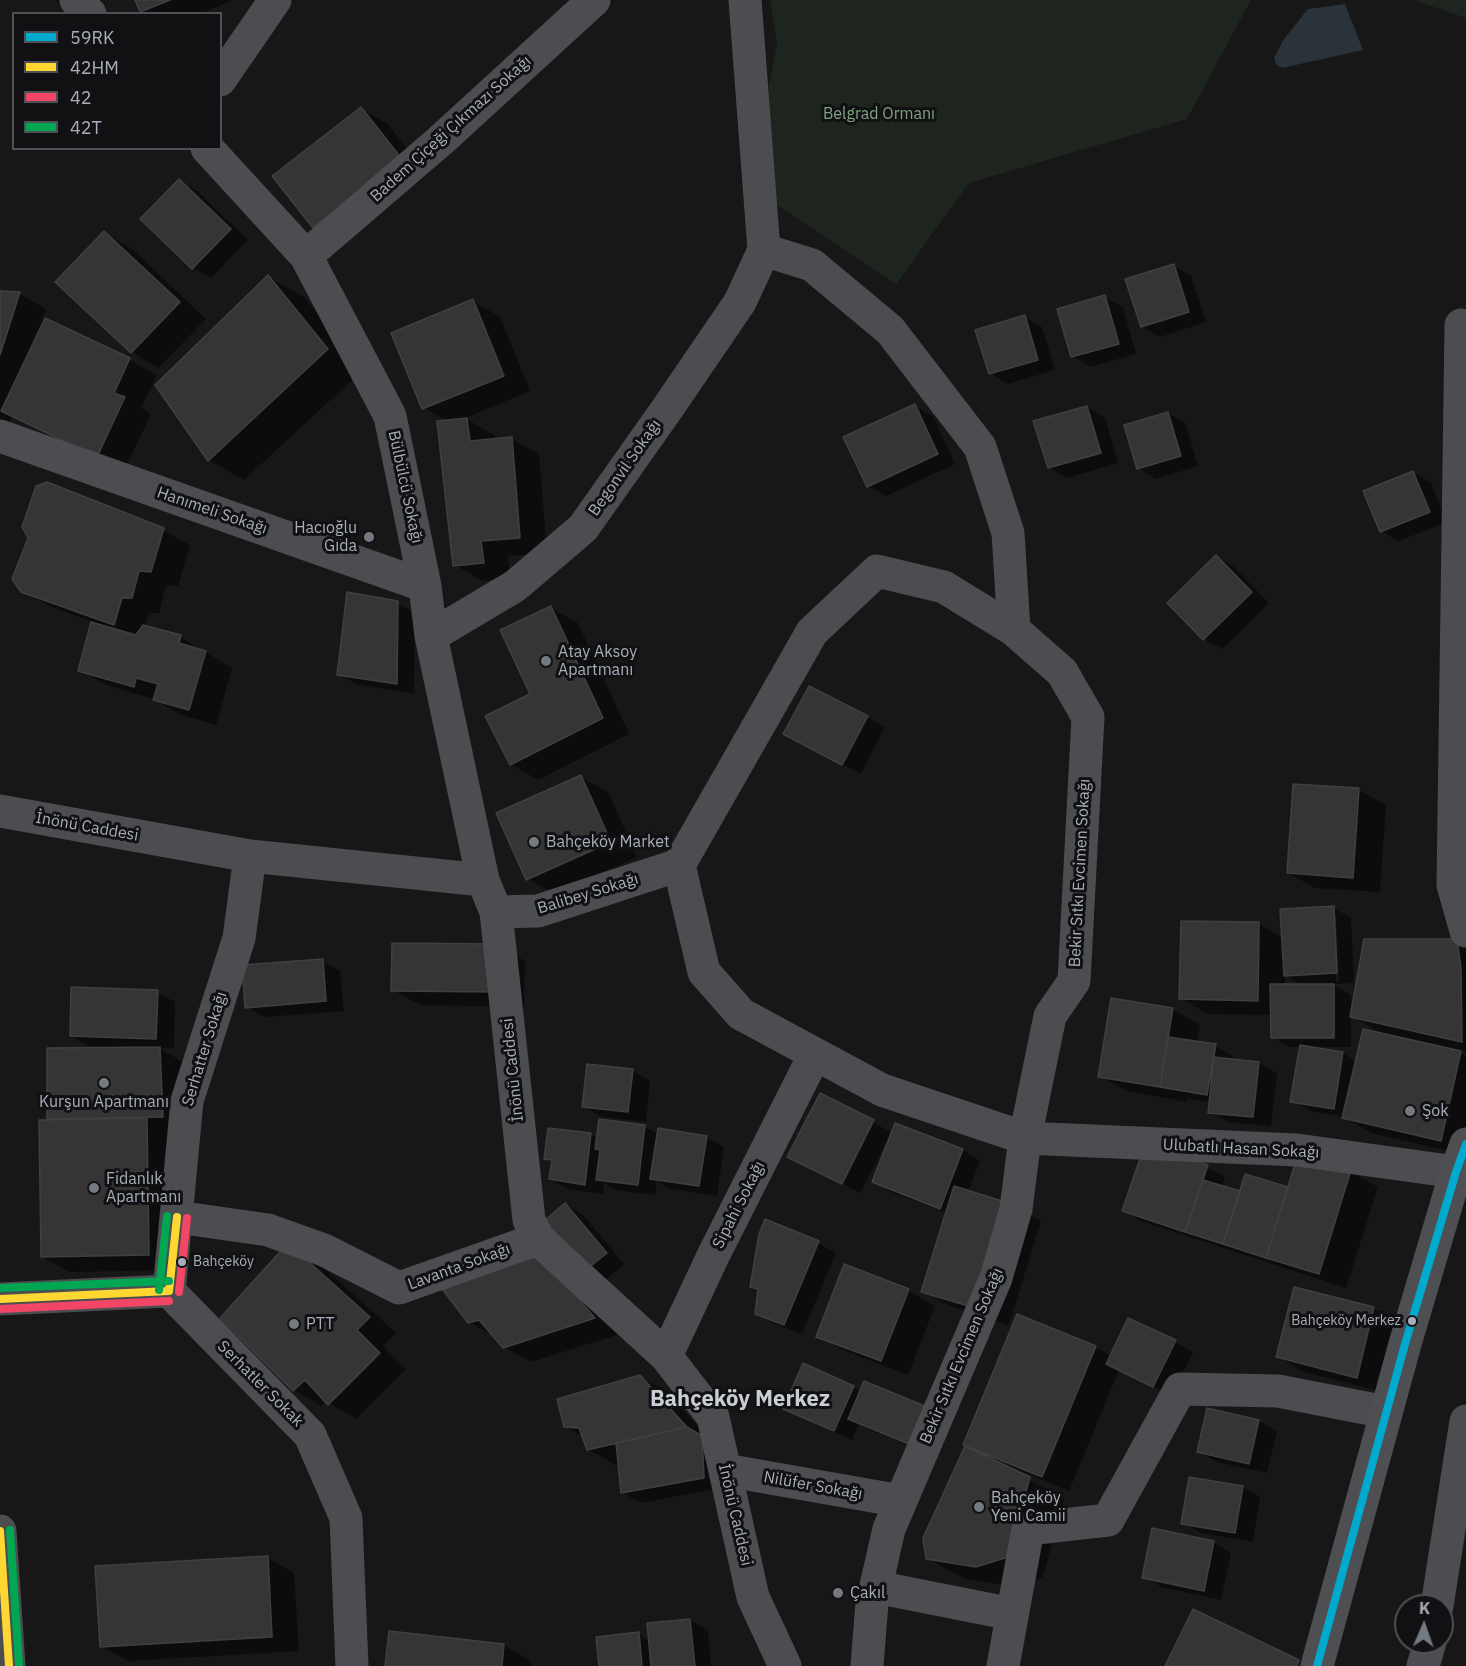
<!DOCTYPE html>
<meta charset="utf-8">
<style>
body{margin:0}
#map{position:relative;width:1466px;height:1666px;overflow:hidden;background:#171717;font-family:"IBM Plex Sans",sans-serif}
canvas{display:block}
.legend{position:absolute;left:12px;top:12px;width:210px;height:138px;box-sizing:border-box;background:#111113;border:2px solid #4d5055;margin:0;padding:8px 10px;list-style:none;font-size:18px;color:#a8aeb9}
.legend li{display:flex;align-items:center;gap:12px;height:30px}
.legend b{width:30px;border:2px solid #4d5055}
.north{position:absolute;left:1394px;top:1594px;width:60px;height:60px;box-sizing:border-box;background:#111113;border:2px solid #4d5055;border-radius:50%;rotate:2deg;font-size:16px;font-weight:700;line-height:24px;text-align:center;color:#a8aeb9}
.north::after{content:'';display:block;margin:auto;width:21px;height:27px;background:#757980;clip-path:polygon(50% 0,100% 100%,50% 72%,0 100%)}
</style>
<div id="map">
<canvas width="1466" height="1666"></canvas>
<ul class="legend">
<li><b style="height:8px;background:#00a9ce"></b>59RK</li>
<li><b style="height:8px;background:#fed733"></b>42HM</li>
<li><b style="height:8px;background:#f34667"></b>42</li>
<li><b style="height:8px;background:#00a651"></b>42T</li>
</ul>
<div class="north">K</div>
</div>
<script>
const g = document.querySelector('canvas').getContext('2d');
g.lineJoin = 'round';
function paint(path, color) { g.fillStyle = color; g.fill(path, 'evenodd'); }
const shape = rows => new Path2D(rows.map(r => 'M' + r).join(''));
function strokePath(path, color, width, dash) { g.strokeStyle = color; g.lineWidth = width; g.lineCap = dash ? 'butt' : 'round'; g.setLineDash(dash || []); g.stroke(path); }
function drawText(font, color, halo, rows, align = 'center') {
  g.font = font + ' "IBM Plex Sans",sans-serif'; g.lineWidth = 6; g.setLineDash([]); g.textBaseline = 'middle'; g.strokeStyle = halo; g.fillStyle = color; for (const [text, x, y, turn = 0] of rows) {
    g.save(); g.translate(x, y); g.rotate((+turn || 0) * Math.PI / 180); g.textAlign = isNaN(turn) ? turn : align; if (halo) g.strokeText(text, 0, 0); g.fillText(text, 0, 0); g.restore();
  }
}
paint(shape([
 [770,0,1251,0,1187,119,969,183,896,284,750,187,777,43],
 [1413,0,1466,0,1466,18]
]), '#1d251e');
paint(shape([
 [1345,4,1363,50,1282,68,1276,64,1274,58,1284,39,1308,9]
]), '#2a333a');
paint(shape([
 [136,0,232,0,200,14,145,14,141,11],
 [361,109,388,124,427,175,341,242,314,227],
 [179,181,197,191,248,240,211,278,193,268,143,219],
 [105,233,132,249,206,319,158,368,132,352],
 [1173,266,1191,276,1206,322,1160,337,1142,326],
 [268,277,304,297,363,370,244,480,209,460],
 [0,293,19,294,46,309,41,326,43,327,46,320,130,360,157,375,141,408,151,414,124,471,30,426,12,416,9,425,0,422],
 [1105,297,1123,307,1136,354,1090,367,1073,356],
 [473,301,500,317,530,391,465,418,494,435,495,440,512,439,539,454,547,553,508,556,510,578,482,581,455,565,447,421,424,408],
 [1024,317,1042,327,1055,370,1008,384,990,373],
 [915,406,933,416,955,464,886,496,868,486],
 [1087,407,1105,418,1118,463,1067,478,1049,467],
 [1168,413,1186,424,1198,466,1156,479,1138,468],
 [1413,472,1431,483,1447,522,1399,541,1381,531],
 [163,530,190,545,178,586,166,585,159,613,149,613,145,627,180,637,232,668,216,725,182,715,156,700,106,685,80,670,93,622,49,606,22,590],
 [1216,557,1234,567,1269,603,1222,649,1204,639],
 [397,603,415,613,414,694,357,684,339,674],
 [551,608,578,623,629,734,538,780,511,764,532,694],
 [867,717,885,727,861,774,803,744],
 [581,777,608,792,637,857,554,894,527,878],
 [1359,790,1386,805,1380,892,1315,888,1288,873],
 [1333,908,1351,918,1354,983,1331,984,1351,995,1351,1011,1456,940,1466,946,1466,1052,1457,1050,1466,1056,1466,1155,1371,1133,1344,1117,1310,1111,1292,1101,1301,1047,1290,1047,1272,1037,1272,1015,1208,1014,1181,998,1259,924,1283,938],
 [1333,916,1336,916,1339,981,1336,981],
 [1285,975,1302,985,1285,985],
 [1351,1016,1384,1034,1357,1062,1343,1053,1316,1049,1317,1047,1351,1047],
 [498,946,525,961,524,1007,420,1005,393,990],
 [322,961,340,971,344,1011,264,1017,247,1007],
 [157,992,175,1002,174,1048,158,1048,187,1064,175,1270,69,1272,42,1257,49,1121,48,1050,111,1049,111,1047,89,1046,71,1036],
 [1173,1009,1200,1025,1197,1043,1215,1046,1233,1056,1233,1061,1259,1063,1277,1074,1271,1126,1228,1122,1210,1112,1211,1102,1187,1098,1187,1102,1127,1091,1100,1076],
 [632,1070,650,1081,646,1122,602,1117,584,1107],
 [821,1095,893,1133,896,1125,963,1150,980,1161,968,1192,1014,1206,1041,1221,1009,1325,950,1306,923,1291,947,1213,891,1192,874,1182,891,1138,889,1137,860,1193,807,1166],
 [645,1127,658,1134,706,1137,724,1147,717,1196,670,1189,657,1181,655,1195,616,1190,604,1183,603,1194,568,1189,550,1179,553,1162,546,1158,590,1134,598,1138],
 [1207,1167,1225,1177,1222,1187,1241,1193,1289,1190,1351,1172,1378,1187,1346,1288,1141,1221,1124,1210],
 [565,1204,583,1215,624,1264,606,1279,588,1268],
 [766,1220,818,1243,836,1253,802,1334,774,1324,756,1313,760,1291,752,1286],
 [289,1245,315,1260,396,1333,383,1346,406,1369,356,1419,326,1401,321,1406,294,1390,222,1318],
 [539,1254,620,1334,531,1362,504,1347,497,1338,469,1322],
 [908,1290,935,1306,908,1375,845,1351,818,1336],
 [1374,1309,1400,1324,1384,1392,1304,1372,1277,1356],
 [1175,1342,1193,1352,1172,1396,1119,1370,1069,1491,1018,1470,1017,1473,1064,1499,1043,1577,1013,1587,963,1578,927,1558,925,1538,967,1445,1095,1347,1111,1356],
 [640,1376,667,1392,713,1443,721,1488,640,1503,622,1492,619,1463,615,1465,588,1449,584,1437,565,1427],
 [853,1387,861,1392,934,1456,868,1429,859,1424,852,1440,802,1418,785,1408],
 [1259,1421,1277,1431,1267,1473,1217,1462,1199,1452],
 [1242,1487,1260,1497,1253,1542,1201,1533,1183,1523],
 [1213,1542,1231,1553,1221,1600,1162,1587,1144,1577],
 [267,1558,294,1573,299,1651,128,1661,101,1646],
 [690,1620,708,1630,711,1666,600,1666,638,1634,650,1641],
 [390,1632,504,1646,531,1661,530,1666,387,1666]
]), '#0007');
const building = shape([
 [135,0,170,0,140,12,135,0],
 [361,107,402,159,313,228,272,176,361,107],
 [179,179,231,229,192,269,140,219,179,179],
 [104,231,180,302,131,353,55,282,104,231],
 [1174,264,1189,312,1141,327,1125,279,1174,264],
 [268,275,328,349,208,461,155,385,268,275],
 [0,291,20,292,0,355,0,291],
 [1105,295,1119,344,1071,357,1057,309,1105,295],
 [473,299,504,376,422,409,391,333,473,299],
 [1025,315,1038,360,989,374,975,330,1025,315],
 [45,318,130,358,114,393,125,397,97,457,1,411,45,318],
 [915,404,938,454,867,487,843,437,915,404],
 [1087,406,1101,453,1048,468,1033,421,1087,406],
 [1168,412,1181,456,1137,469,1124,425,1168,412],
 [467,418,470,441,512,437,520,538,481,541,484,563,453,566,437,421,467,418],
 [1413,471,1430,512,1380,532,1363,491,1413,471],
 [47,482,164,528,151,572,139,571,132,598,122,598,114,625,21,592,12,579,28,538,22,527,36,486,47,482],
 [1216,555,1252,592,1203,640,1167,603,1216,555],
 [347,592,398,601,397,684,337,675,347,592],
 [551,606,603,718,510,765,485,716,530,694,500,630,551,606],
 [91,622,136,635,143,625,181,635,179,643,206,651,189,710,153,700,158,684,136,678,134,687,78,671,91,622],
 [809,686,868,716,842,765,783,734,809,686],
 [581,775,611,842,526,880,496,813,581,775],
 [1293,784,1359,788,1353,878,1287,873,1293,784],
 [1334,906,1337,973,1284,976,1280,909,1334,906],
 [1181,921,1259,922,1258,1001,1179,999,1181,921],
 [1364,939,1457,939,1461,968,1462,1042,1350,1017,1364,939],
 [392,943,498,944,498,992,391,991,392,943],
 [323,959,326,1001,245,1008,242,965,323,959],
 [1270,984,1334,984,1334,1038,1271,1038,1270,984],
 [71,987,158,990,156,1039,70,1036,71,987],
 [1111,998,1173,1008,1160,1087,1098,1077,1111,998],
 [1363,1029,1461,1051,1441,1141,1342,1118,1363,1029],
 [1168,1037,1216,1044,1207,1095,1160,1087,1168,1037],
 [1300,1045,1343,1052,1334,1109,1290,1102,1300,1045],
 [160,1047,163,1117,47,1119,47,1048,160,1047],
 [1214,1057,1259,1062,1253,1117,1208,1113,1214,1057],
 [587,1064,633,1069,628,1112,582,1107,587,1064],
 [820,1093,874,1120,842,1184,787,1157,820,1093],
 [147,1118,149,1255,41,1257,39,1120,147,1118],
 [599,1119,645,1125,638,1185,596,1180,600,1150,595,1149,599,1119],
 [895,1123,963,1149,940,1209,872,1182,895,1123],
 [548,1128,591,1133,585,1185,549,1179,552,1160,544,1159,548,1128],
 [658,1128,707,1136,699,1186,650,1179,658,1128],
 [1145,1144,1208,1165,1185,1232,1122,1211,1145,1144],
 [1298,1154,1351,1170,1319,1274,1266,1258,1298,1154],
 [1245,1174,1288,1187,1266,1258,1223,1244,1245,1174],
 [1203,1180,1240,1191,1223,1244,1185,1232,1203,1180],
 [954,1186,1015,1205,982,1310,921,1292,954,1186],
 [565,1203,607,1253,587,1269,545,1220,565,1203],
 [765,1219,819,1241,784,1325,755,1314,758,1289,750,1287,759,1234,765,1219],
 [288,1243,370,1317,357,1330,380,1353,328,1405,305,1380,293,1391,220,1318,288,1243],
 [539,1253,595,1318,503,1348,479,1320,468,1323,443,1290,539,1253],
 [844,1264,909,1289,881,1361,816,1337,844,1264],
 [1294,1287,1374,1307,1357,1378,1276,1357,1294,1287],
 [1017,1314,1096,1346,1042,1477,963,1445,1017,1314],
 [1128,1318,1176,1340,1153,1387,1106,1364,1128,1318],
 [803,1363,854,1386,834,1431,783,1409,803,1363],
 [640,1375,687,1427,587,1450,579,1428,564,1427,557,1399,640,1375],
 [864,1381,932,1409,916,1447,848,1419,864,1381],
 [1207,1408,1259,1420,1249,1464,1197,1452,1207,1408],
 [687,1427,702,1436,704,1478,621,1493,616,1443,687,1427],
 [965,1446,1030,1477,1008,1557,976,1567,926,1559,923,1538,965,1446],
 [1189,1477,1243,1486,1235,1533,1181,1524,1189,1477],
 [1152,1528,1214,1541,1204,1591,1142,1578,1152,1528],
 [268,1556,272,1637,100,1647,95,1566,268,1556],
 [1193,1609,1299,1660,1297,1666,1165,1666,1193,1609],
 [690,1619,695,1666,651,1666,647,1623,690,1619],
 [389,1631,504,1644,502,1666,385,1666,389,1631],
 [639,1632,642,1666,599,1666,596,1637,639,1632]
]);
paint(building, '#353536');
strokePath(building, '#3f4043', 1.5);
strokePath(shape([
 [76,0,90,14],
 [220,80,275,0],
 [207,148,306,256,390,416,425,586,431,636,483,880,496,912,529,1220,538,1239,666,1356,713,1417,753,1597,785,1666],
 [764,250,812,265,890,330,980,447,1008,533,1014,630,1062,672,1088,717,1074,981,1050,1016,1025,1138,1016,1209,996,1278,889,1529,872,1603,867,1666],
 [306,256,440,141,594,0],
 [1461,325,1453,885,1466,931],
 [0,436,425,586],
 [1014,630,944,587,877,571,812,632,679,865,704,972,741,1014,882,1090,1025,1138,1297,1150,1456,1172],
 [431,636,515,586,583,528,667,409,740,302,764,250,745,0],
 [0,811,250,856,483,880],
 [496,912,538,911,679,865],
 [177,1217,268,1230,324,1250,399,1288,538,1239],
 [169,1291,187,1101,239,938,250,856],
 [169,1291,310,1435,346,1518,352,1666],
 [0,1299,169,1291],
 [666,1356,714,1254,815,1054],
 [725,1470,901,1501],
 [0,1531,9,1666],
 [876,1587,1012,1614],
 [1437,1606,1466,1421],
 [1003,1666,1028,1529,1108,1520,1180,1389,1278,1391,1386,1412],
 [1423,1666,1430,1642]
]), '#4b4d50', 33);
strokePath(shape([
 [1317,1666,1405,1344,1456,1172,1466,1144]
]), '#4e4f52', 33);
strokePath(shape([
 [1317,1666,1405,1344,1456,1172,1466,1144]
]), '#00a9ce', 8);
strokePath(shape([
 [169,1291,177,1217],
 [0,1299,169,1291],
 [0,1531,9,1666]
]), '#fed733', 8);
strokePath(shape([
 [179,1292,187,1218],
 [0,1309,169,1301]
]), '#f34667', 8);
strokePath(shape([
 [0,1288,169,1281],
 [159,1290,167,1216],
 [10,1530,19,1665]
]), '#00a651', 8);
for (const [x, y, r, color] of [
 [369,537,6,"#757980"],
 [546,661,6,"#757980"],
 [534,842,6,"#757980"],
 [104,1083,6,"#757980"],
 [1410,1111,6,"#757980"],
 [94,1188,6,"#757980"],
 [182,1262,5,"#a8aeb9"],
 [1412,1321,5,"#a8aeb9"],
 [294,1324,6,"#757980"],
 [979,1507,6,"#757980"],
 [838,1593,6,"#757980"]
]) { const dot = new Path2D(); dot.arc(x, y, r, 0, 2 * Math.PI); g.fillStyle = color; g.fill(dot); strokePath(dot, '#111113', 2); }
drawText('14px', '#a8aeb9', '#111113', [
 ["Bahçeköy",193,1262],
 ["Bahçeköy Merkez",1401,1321,"right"]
], 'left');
drawText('16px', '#7fa480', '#111113', [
 ["Belgrad Ormanı",879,114]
]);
drawText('16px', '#a8aeb9', '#111113', [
 ["Badem Çiçeği Çıkmazı Sokağı",451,129,-42],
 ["Begonvil Sokağı",625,468,-55],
 ["Bülbülcü Sokağı",405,487,78],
 ["Hanımeli Sokağı",212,511,19],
 ["İnönü Caddesi",87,827,10],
 ["Bekir Sıtkı Evcimen Sokağı",1080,873,-87],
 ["Balibey Sokağı",588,894,-17],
 ["Serhatter Sokağı",205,1049,-73],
 ["İnönü Caddesi",513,1070,-96],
 ["Ulubatlı Hasan Sokağı",1241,1149,3],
 ["Sipahi Sokağı",739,1205,-63],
 ["Lavanta Sokağı",459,1267,-20],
 ["Bekir Sıtkı Evcimen Sokağı",962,1356,-67],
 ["Serhatler Sokak",260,1384,45],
 ["Nilüfer Sokağı",813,1486,10],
 ["İnönü Caddesi",735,1515,77]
]);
drawText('16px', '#a8aeb9', '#111113', [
 ["Hacıoğlu",357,528,"right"],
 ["Gıda",357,546,"right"],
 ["Atay Aksoy",558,652],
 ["Apartmanı",558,670],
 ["Bahçeköy Market",546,842],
 ["Kurşun Apartmanı",104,1102,"center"],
 ["Şok",1422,1111],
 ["Fidanlık",106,1179],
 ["Apartmanı",106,1197],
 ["PTT",306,1324],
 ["Bahçeköy",991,1498],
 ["Yeni Camii",991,1516],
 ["Çakıl",850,1593]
], 'left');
drawText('bold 22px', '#c9cdd5', '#111113', [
 ["Bahçeköy Merkez",740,1400]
]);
</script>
